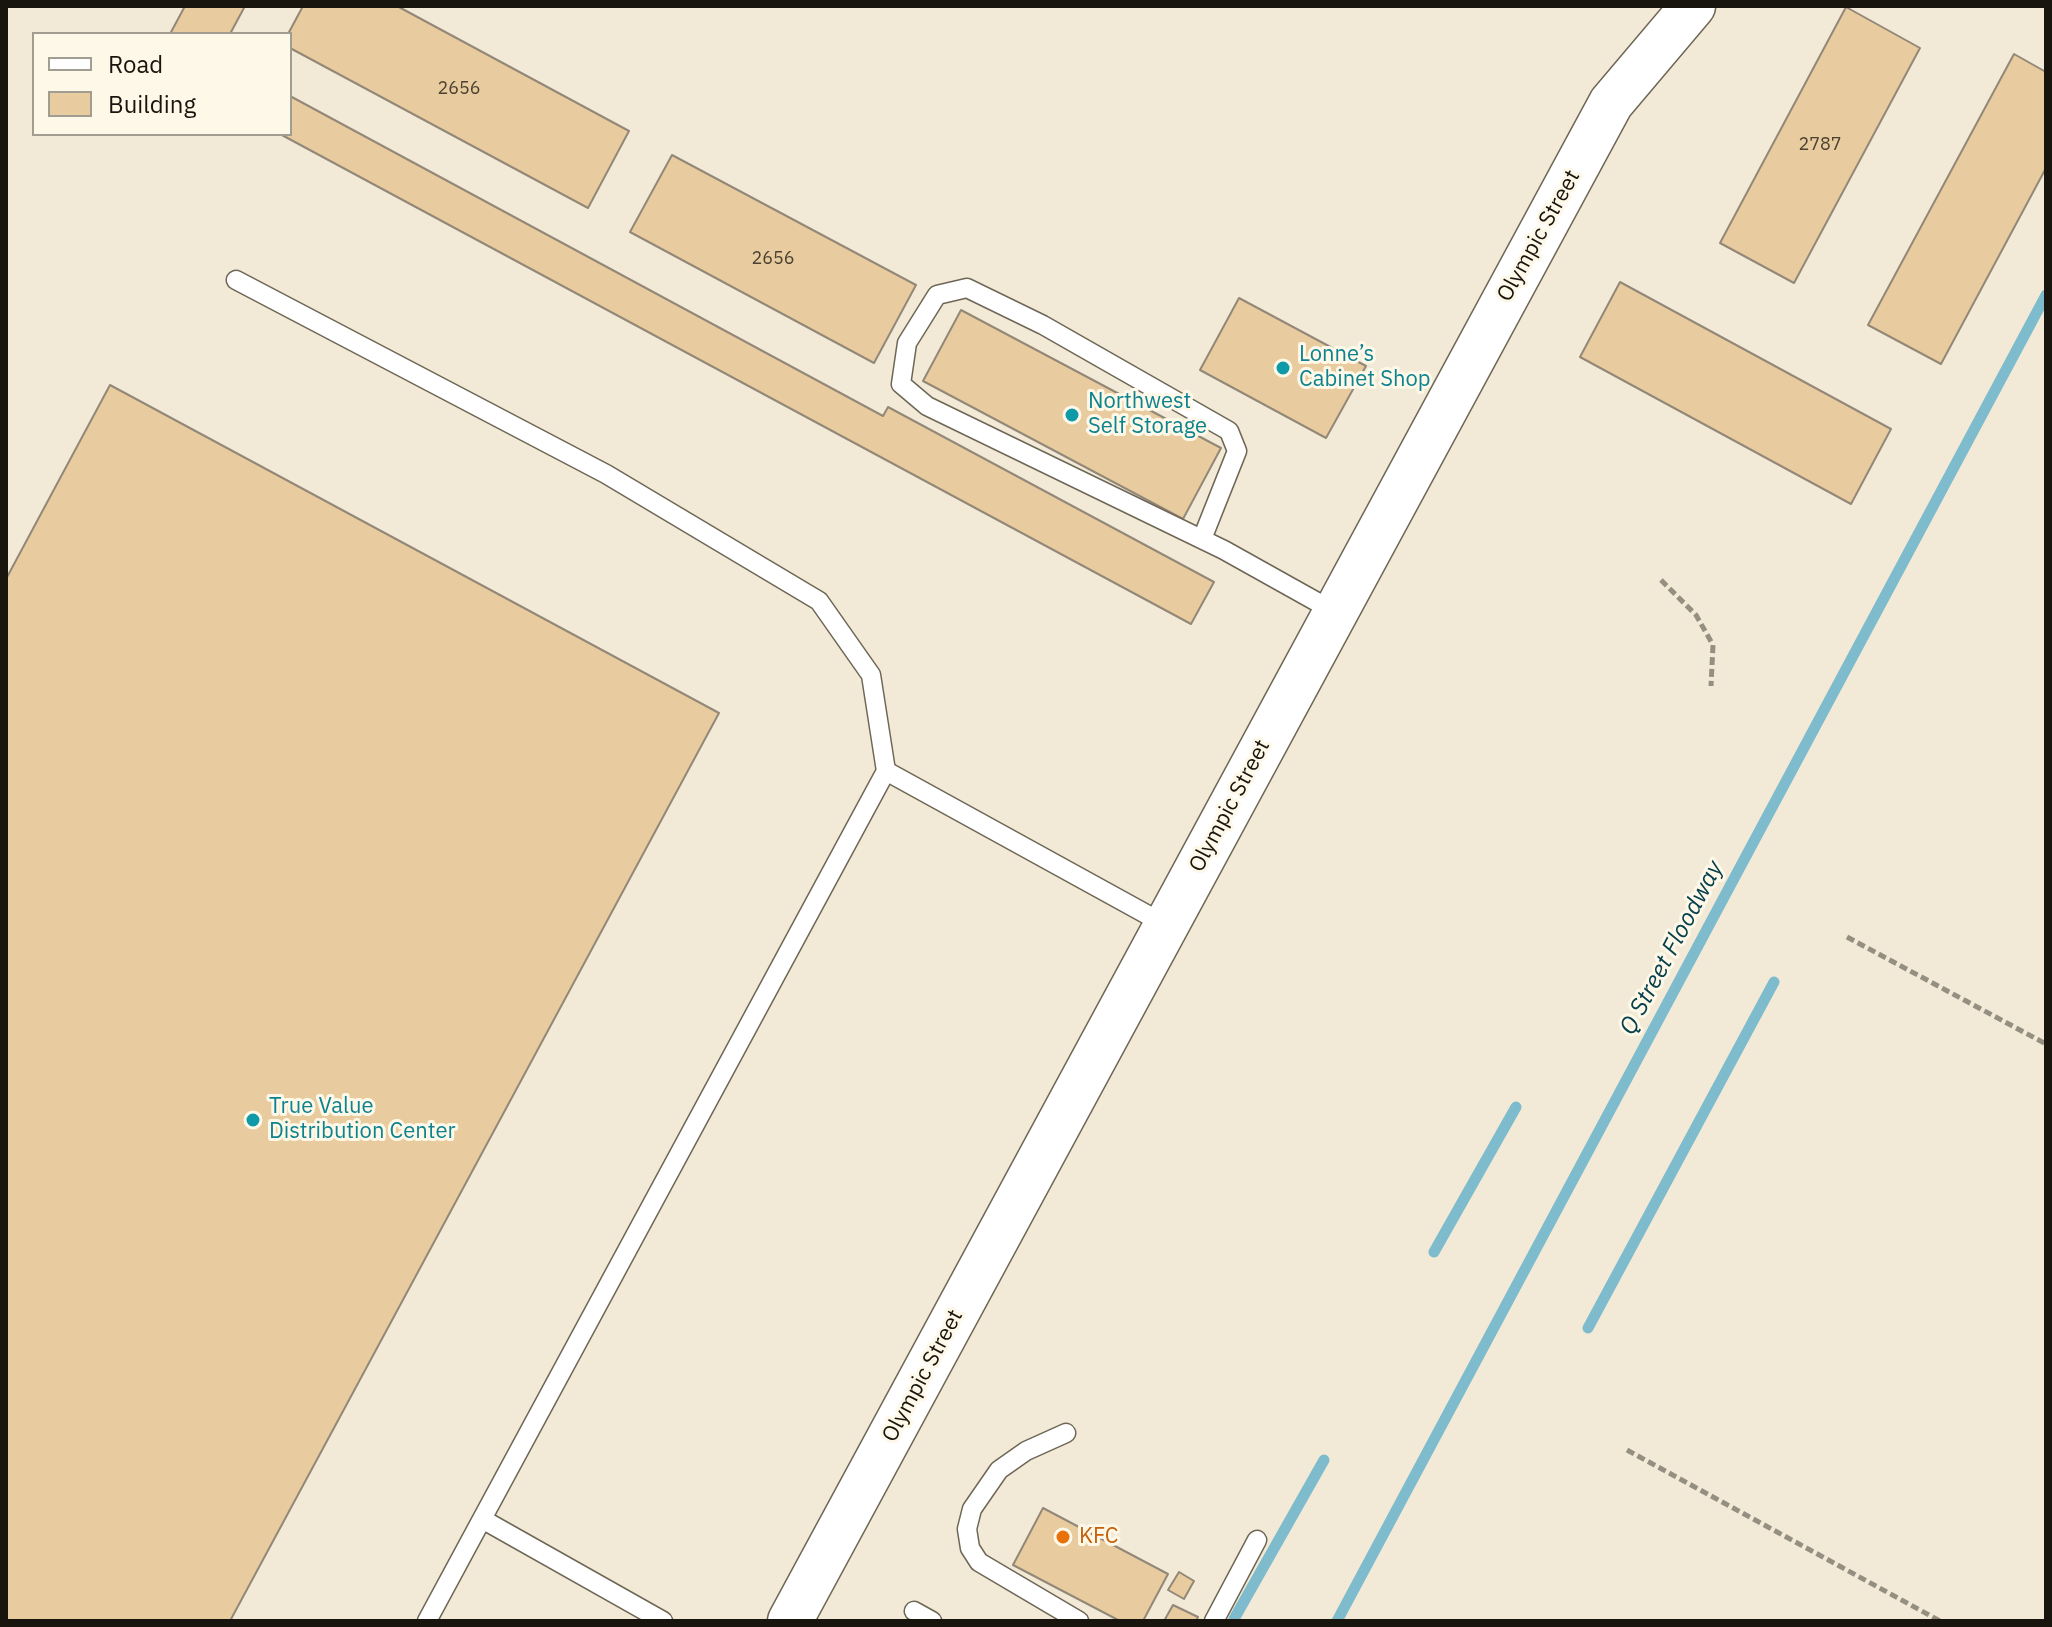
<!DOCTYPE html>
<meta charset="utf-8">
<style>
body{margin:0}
#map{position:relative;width:2052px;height:1627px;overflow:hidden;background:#f2ead7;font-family:"IBM Plex Sans",sans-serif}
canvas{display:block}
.frame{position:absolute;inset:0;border:8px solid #18150e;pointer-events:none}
.legend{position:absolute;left:32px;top:32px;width:260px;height:104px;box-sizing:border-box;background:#fef8e8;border:2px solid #a29d91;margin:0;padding:10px 14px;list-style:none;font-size:24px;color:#18150e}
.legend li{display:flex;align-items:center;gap:16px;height:40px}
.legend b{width:40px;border:2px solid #a29d91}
</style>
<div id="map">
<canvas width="2052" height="1627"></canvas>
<div class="frame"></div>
<ul class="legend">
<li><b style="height:10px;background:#fff"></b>Road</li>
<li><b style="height:22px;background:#e8cb9e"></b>Building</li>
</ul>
</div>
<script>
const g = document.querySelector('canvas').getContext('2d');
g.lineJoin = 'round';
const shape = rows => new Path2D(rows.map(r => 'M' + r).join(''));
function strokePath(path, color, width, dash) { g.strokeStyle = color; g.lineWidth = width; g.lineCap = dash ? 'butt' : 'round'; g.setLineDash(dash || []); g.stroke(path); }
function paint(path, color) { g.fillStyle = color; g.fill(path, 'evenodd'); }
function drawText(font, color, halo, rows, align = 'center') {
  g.font = font + ' "IBM Plex Sans",sans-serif'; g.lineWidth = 6; g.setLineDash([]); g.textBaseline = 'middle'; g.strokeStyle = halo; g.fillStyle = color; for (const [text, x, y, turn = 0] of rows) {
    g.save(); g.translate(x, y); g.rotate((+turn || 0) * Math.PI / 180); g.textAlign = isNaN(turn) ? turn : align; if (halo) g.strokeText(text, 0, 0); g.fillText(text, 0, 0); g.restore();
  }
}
strokePath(shape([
 [1434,1252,1516,1107],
 [1588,1328,1774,982],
 [1234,1619,1324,1460],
 [1337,1621,2046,295]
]), '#7ebbcc', 11);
const building = shape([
 [185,6,245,6,230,34,170,34,185,6],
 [303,6,397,6,629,131,588,208,290,48,288,34,303,6],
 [1846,7,1920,48,1794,283,1720,243,1846,7],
 [2014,54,2046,72,2046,168,1941,364,1868,325,2014,54],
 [290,96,883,416,888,407,1214,582,1191,624,280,134,290,134,290,96],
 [672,155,916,285,874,363,630,232,672,155],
 [1620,282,1891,429,1851,504,1580,357,1620,282],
 [1239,298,1366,366,1326,438,1200,370,1239,298],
 [961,310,1221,448,1183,519,923,381,961,310],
 [110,385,719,713,230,1621,6,1621,6,579,110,385],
 [1043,1508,1168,1574,1143,1621,1120,1621,1013,1565,1043,1508],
 [1179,1572,1194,1581,1184,1599,1168,1590,1179,1572],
 [1173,1605,1198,1617,1196,1621,1164,1621,1173,1605]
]);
paint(building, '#e8cb9e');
strokePath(building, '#938878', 2);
const lane = shape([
 [236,280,606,474,819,601,871,675,886,771],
 [1202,539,1237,451,1229,431,1043,325,967,288,937,295,907,343,901,384,927,406,1224,550,1335,612],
 [1066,1433,1026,1451,999,1470,972,1509,967,1529,970,1548,979,1562,1079,1621],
 [482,1519,886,771,1166,925],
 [914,1611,932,1621],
 [427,1621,482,1519,663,1621],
 [1214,1621,1257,1540]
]);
const secondary = shape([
 [790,1621,1611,103,1693,6]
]);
strokePath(lane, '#6e6756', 21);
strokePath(secondary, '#6e6756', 47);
strokePath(shape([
 [1661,580,1696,615,1713,645,1711,686],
 [1847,937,2046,1044],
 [1627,1450,1940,1621]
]), '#958f81', 5, [8, 4]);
strokePath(lane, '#fff', 18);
strokePath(secondary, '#fff', 44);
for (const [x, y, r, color] of [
 [1283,368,8,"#0f9aa8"],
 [1072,415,8,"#0f9aa8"],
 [253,1120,8,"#0f9aa8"],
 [1063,1537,8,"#e8710a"]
]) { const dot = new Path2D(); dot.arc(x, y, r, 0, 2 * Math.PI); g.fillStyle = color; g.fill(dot); strokePath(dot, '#fef8e8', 3); }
drawText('18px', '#4c4232', null, [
 ["2656",459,89],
 ["2787",1820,145],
 ["2656",773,259]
]);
drawText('22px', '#18150e', '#fef8e8', [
 ["Olympic Street",1539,236,-61],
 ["Olympic Street",1230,806,-62],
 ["Olympic Street",923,1376,-62]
]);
drawText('22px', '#0d838f', '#fef8e8', [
 ["Lonne’s",1299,355],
 ["Cabinet Shop",1299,380],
 ["Northwest",1088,402],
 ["Self Storage",1088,427],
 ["True Value",269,1107],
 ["Distribution Center",269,1132]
], 'left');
drawText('22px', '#c56008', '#fef8e8', [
 ["KFC",1079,1537]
], 'left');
drawText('italic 24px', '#07404d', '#fef8e8', [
 ["Q Street Floodway",1672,948,-62]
]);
</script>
